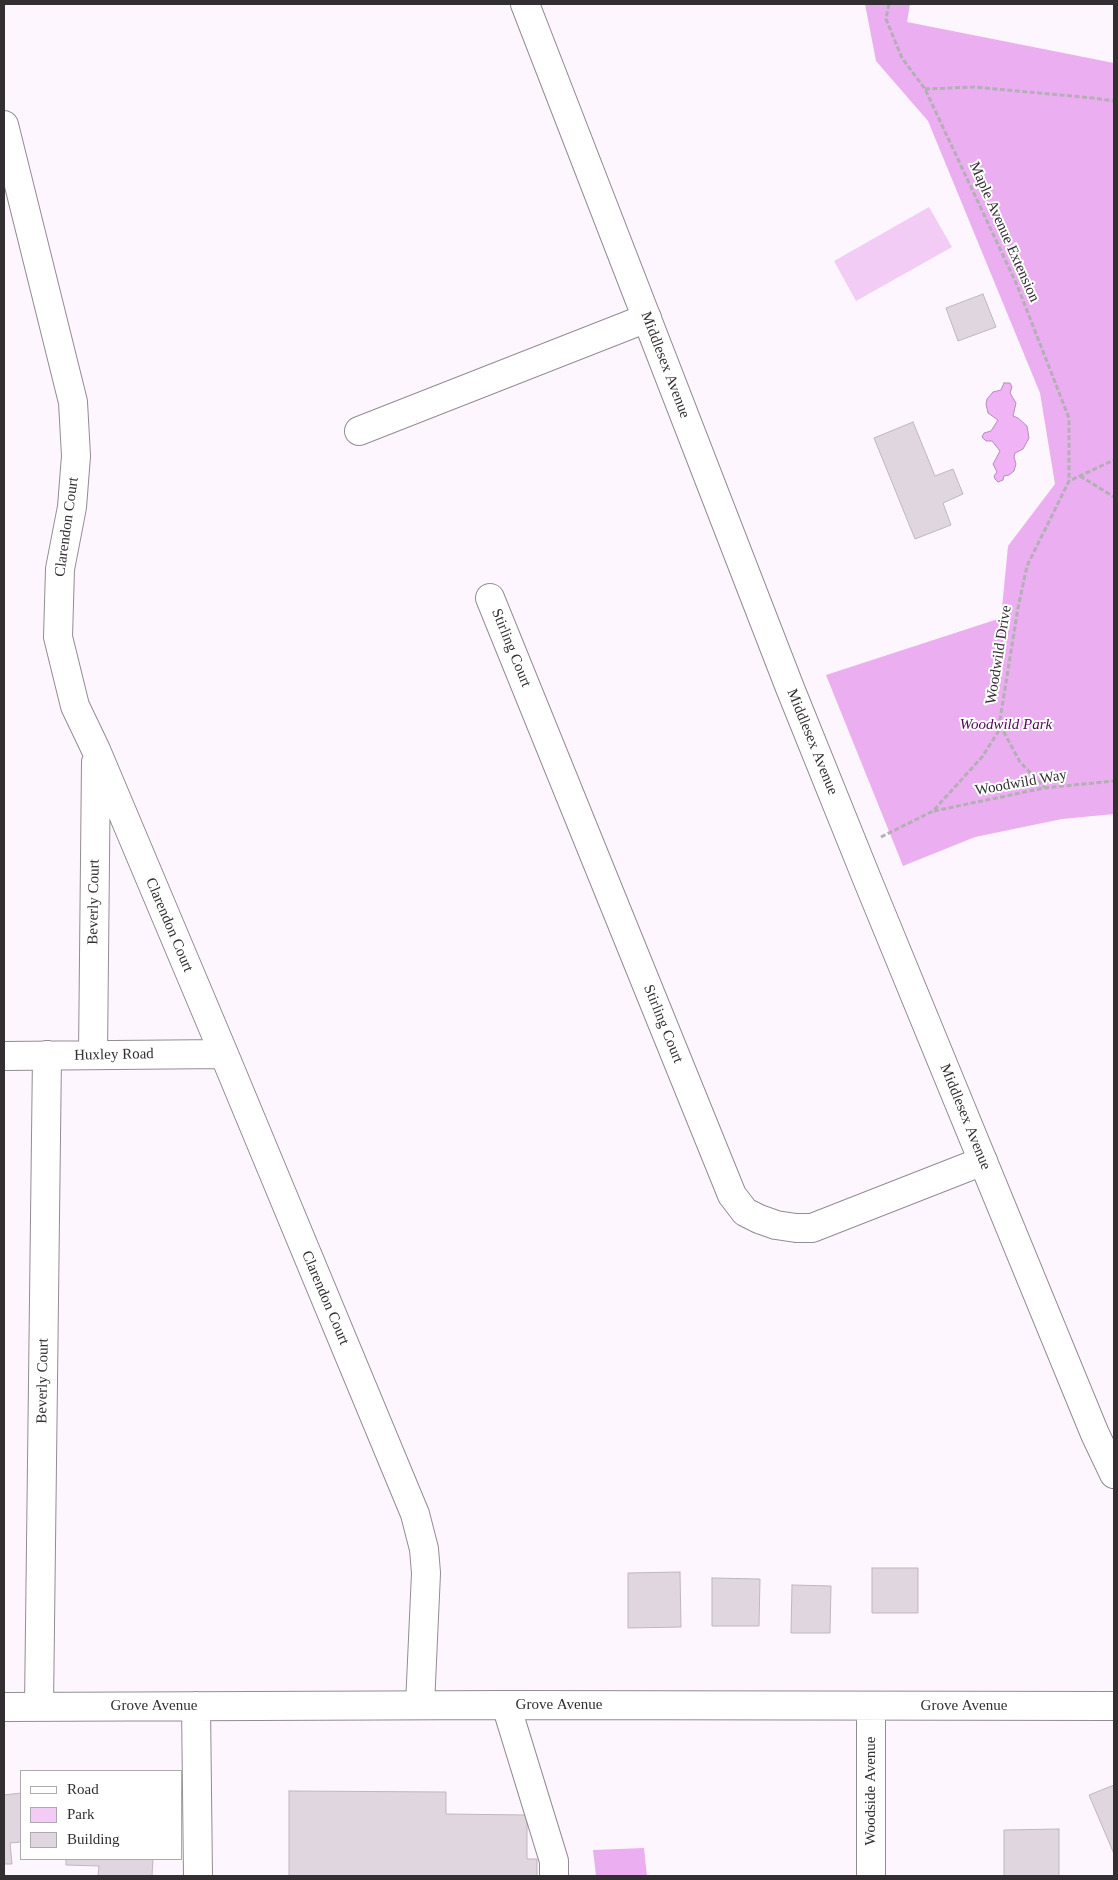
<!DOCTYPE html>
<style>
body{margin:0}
#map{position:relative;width:1118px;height:1880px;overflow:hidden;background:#fef6ff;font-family:Georgia,serif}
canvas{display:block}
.frame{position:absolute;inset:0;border:5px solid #322e32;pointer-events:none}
.legend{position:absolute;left:20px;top:1770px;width:162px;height:90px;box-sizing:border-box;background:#fff;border:1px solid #adabad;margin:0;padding:6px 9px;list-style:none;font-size:15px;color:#322e32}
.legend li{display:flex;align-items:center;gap:10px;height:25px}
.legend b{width:25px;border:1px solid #adabad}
</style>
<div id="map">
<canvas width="1118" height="1880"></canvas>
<div class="frame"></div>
<ul class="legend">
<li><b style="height:6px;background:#fff"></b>Road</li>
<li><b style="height:14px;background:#f2ccf5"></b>Park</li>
<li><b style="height:14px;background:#e0d6e0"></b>Building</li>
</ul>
</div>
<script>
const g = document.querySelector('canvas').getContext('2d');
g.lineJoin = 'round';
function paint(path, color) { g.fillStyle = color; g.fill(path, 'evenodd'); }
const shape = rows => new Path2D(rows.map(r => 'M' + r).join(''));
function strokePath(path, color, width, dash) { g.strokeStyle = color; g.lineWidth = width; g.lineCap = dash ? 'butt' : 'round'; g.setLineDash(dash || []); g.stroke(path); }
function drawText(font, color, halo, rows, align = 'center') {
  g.font = font + ' Georgia,serif'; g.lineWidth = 4; g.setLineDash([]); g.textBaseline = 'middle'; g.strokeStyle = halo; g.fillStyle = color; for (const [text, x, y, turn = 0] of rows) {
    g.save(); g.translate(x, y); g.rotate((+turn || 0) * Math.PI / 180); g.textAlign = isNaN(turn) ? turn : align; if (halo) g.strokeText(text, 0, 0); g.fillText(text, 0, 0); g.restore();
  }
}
paint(shape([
 [929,207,952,247,856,301,834,261]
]), '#f2ccf5');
paint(shape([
 [865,4,910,4,907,22,1114,63,1114,814,1062,819,975,837,903,866,826,675,1001,618,1008,546,1055,484,1040,393,928,121,876,61],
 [644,1848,647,1876,596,1876,593,1850]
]), '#ebaef1');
const water = shape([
 [1004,383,1010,383,1012,387,1010,393,1016,403,1013,416,1018,418,1027,426,1029,438,1023,449,1015,453,1014,457,1016,464,1014,471,1009,475,1004,476,1003,480,998,482,995,479,994,476,997,472,993,464,1000,451,992,441,986,441,982,437,984,433,991,431,998,420,988,413,986,404,987,399,993,392,1001,390,1004,383]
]);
paint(water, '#f0b3f6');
strokePath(water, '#b78bbb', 1);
const building = shape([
 [983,294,996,327,958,341,946,308,983,294],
 [913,422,935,476,953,469,963,494,943,503,951,525,915,539,874,438,913,422],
 [872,1568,918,1568,918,1613,872,1613,872,1568],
 [680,1572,681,1627,628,1628,628,1573,680,1572],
 [712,1578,760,1579,759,1626,712,1626,712,1578],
 [792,1585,831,1586,830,1633,791,1633,792,1585],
 [1114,1785,1114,1854,1089,1795,1114,1785],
 [289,1791,446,1792,446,1814,527,1815,527,1859,537,1859,537,1876,289,1876,289,1791],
 [21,1793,21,1842,10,1843,12,1864,4,1864,4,1795,21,1793],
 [1059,1829,1059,1876,1004,1876,1004,1830,1059,1829],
 [66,1859,153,1859,152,1876,98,1876,99,1866,66,1865,66,1859]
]);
paint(building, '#e0d6e0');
strokePath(building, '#bfb6bf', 1);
const minor = shape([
 [4,125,73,402,76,456,72,507,60,569,58,637,75,706,96,750,224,1054,415,1514,424,1549,426,1573,420,1705],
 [359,431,647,318],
 [490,598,732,1195,745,1212,759,1219,776,1225,796,1228,812,1228,983,1161],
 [93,1055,96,762],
 [4,1056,224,1054],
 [506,1705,554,1861,554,1876],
 [196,1706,198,1876],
 [4,1707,506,1705,1114,1706],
 [39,1707,47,1055],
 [871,1876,871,1706]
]);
const major = shape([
 [525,4,790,688,867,879,1095,1434,1114,1474]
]);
strokePath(minor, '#948b94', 30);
strokePath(major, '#948b94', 30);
strokePath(shape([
 [889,4,886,19,902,58,925,89,1017,285,1069,418,1069,481],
 [925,89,974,87,1093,98,1114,101],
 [1080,476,1114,497],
 [1000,725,1020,762,1044,787],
 [934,811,1044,788,1114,781],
 [881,837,933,811,982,757,998,732,1018,608,1027,566,1069,481,1114,460]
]), '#b4aeb5', 3, [5, 2.5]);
strokePath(minor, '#fff', 28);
strokePath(major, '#fff', 28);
drawText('15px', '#322e32', '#fff', [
 ["Maple Avenue Extension",1004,232,66],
 ["Middlesex Avenue",665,365,69],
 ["Clarendon Court",67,527,-82],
 ["Stirling Court",511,648,68],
 ["Woodwild Drive",999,655,-81],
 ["Middlesex Avenue",812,742,68],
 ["Woodwild Way",1021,783,-10],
 ["Beverly Court",94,902,-89],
 ["Clarendon Court",169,925,67],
 ["Stirling Court",663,1024,68],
 ["Huxley Road",114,1055,-1],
 ["Middlesex Avenue",965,1117,68],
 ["Clarendon Court",325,1298,67],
 ["Beverly Court",43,1381,-89],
 ["Grove Avenue",559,1705],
 ["Grove Avenue",154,1706],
 ["Grove Avenue",964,1706],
 ["Woodside Avenue",871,1791,-90]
]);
drawText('italic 15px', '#500459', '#fff', [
 ["Woodwild Park",1006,725]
]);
</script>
